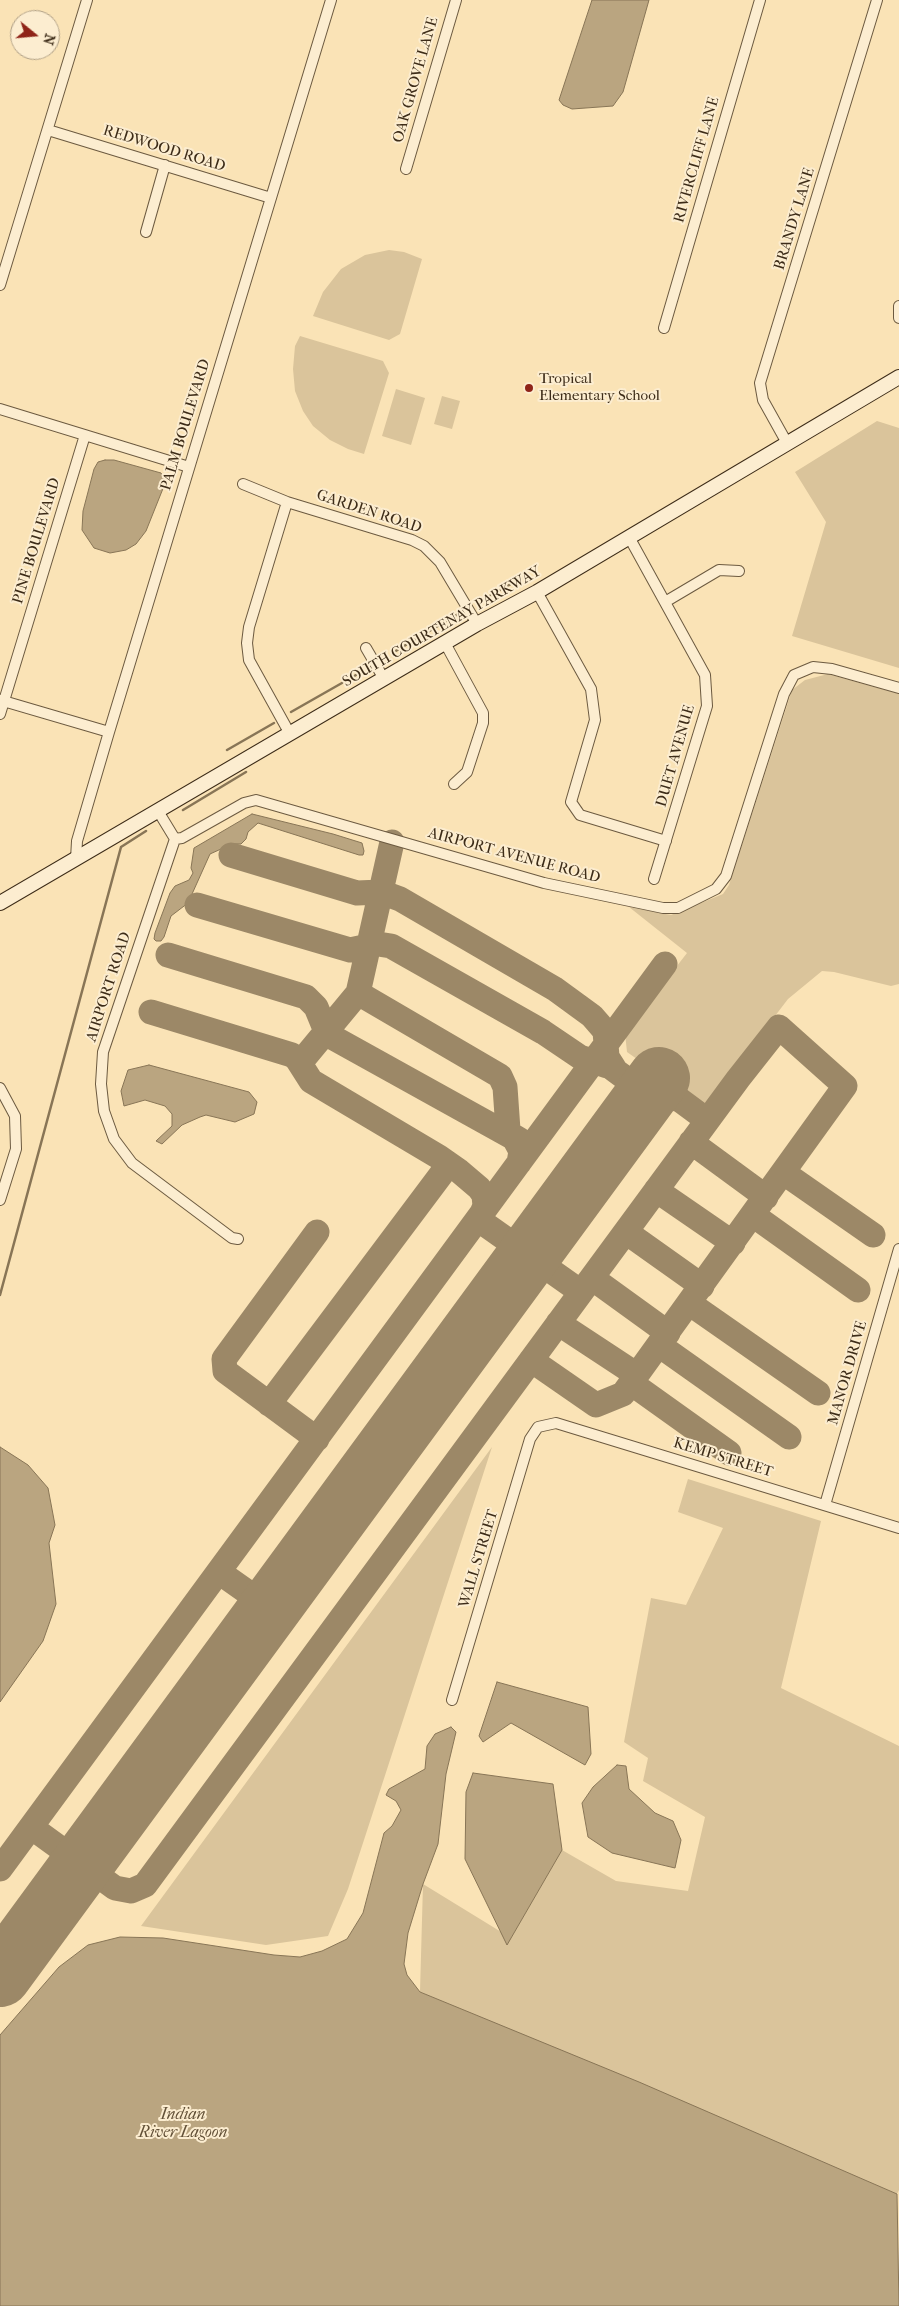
<!DOCTYPE html>
<style>
body{margin:0}
#map{position:relative;width:899px;height:2306px;overflow:hidden;background:#fae3b6;font-family:"IM FELL French Canon",serif}
canvas{display:block}
.north{position:absolute;left:10px;top:10px;width:50px;height:50px;box-sizing:border-box;background:#fcedd0;border:1px solid #b0a086;border-radius:50%;rotate:107deg;font-size:14px;font-weight:700;line-height:20px;text-align:center;color:#3d2c18}
.north::after{content:'';display:block;margin:auto;width:18px;height:22px;background:#8f2418;clip-path:polygon(50% 0,100% 100%,50% 72%,0 100%)}
</style>
<div id="map">
<canvas width="899" height="2306"></canvas>
<div class="north">N</div>
</div>
<script>
const g = document.querySelector('canvas').getContext('2d');
g.lineJoin = 'round';
function paint(path, color) { g.fillStyle = color; g.fill(path, 'evenodd'); }
const shape = rows => new Path2D(rows.map(r => 'M' + r).join(''));
function strokePath(path, color, width, dash) { g.strokeStyle = color; g.lineWidth = width; g.lineCap = dash ? 'butt' : 'round'; g.setLineDash(dash || []); g.stroke(path); }
function drawText(font, color, halo, rows, align = 'center') {
  g.font = font + ' "IM FELL French Canon",serif'; g.lineWidth = 4; g.setLineDash([]); g.textBaseline = 'middle'; g.strokeStyle = halo; g.fillStyle = color; for (const [text, x, y, turn = 0] of rows) {
    g.save(); g.translate(x, y); g.rotate((+turn || 0) * Math.PI / 180); g.textAlign = isNaN(turn) ? turn : align; if (halo) g.strokeText(text, 0, 0); g.fillText(text, 0, 0); g.restore();
  }
}
paint(shape([
 [389,250,404,252,422,259,400,334,389,340,313,316,323,292,341,269,365,255],
 [300,336,383,361,389,373,364,454,348,449,330,440,313,426,303,411,295,391,293,369,295,346],
 [396,389,425,398,411,445,382,436],
 [442,396,460,401,452,429,434,424],
 [877,421,899,428,899,668,792,636,826,522,795,472],
 [828,674,899,694,899,984,891,986,834,972,822,971,788,999,710,1101,704,1103,696,1101,627,1052,625,1033,687,953,629,907,671,915,723,894,729,885,792,690,805,680],
 [492,1447,348,1889,328,1936,266,1945,141,1926],
 [688,1479,821,1521,781,1688,899,1746,899,2190,897,2194,420,1992,423,1884,511,1938,562,1850,616,1881,688,1891,705,1817,643,1781,648,1758,624,1742,651,1598,686,1605,723,1528,678,1512]
]), '#dac49b');
const water = shape([
 [592,0,649,0,623,92,613,106,572,109,563,105,559,100,592,0],
 [105,460,114,460,161,473,166,481,146,531,136,544,126,550,110,553,94,548,82,530,83,511,94,469,98,462,105,460],
 [252,814,333,834,362,843,364,851,363,855,359,855,258,823,248,832,246,839,241,844,232,844,210,854,188,903,171,916,164,937,161,941,156,941,154,939,155,933,170,893,175,886,189,880,193,873,191,868,194,848,252,814],
 [149,1065,249,1092,257,1102,254,1114,235,1122,206,1115,200,1117,182,1125,162,1144,156,1141,172,1126,172,1114,165,1106,145,1100,124,1106,121,1091,128,1070,149,1065],
 [0,1447,28,1465,48,1488,55,1525,49,1543,56,1604,43,1641,0,1702,0,1447],
 [497,1682,588,1707,591,1754,585,1765,511,1723,483,1742,479,1736,497,1682],
 [451,1727,456,1732,446,1774,438,1844,423,1884,408,1933,404,1964,407,1975,420,1992,639,2082,897,2194,899,2306,0,2306,0,2035,59,1967,88,1945,120,1937,163,1938,274,1955,300,1957,322,1951,347,1939,363,1913,384,1833,392,1826,401,1810,396,1801,386,1795,389,1789,425,1769,427,1746,435,1734,451,1727],
 [617,1765,626,1766,629,1789,655,1813,673,1821,681,1840,675,1868,612,1853,588,1837,582,1803,593,1787,617,1765],
 [473,1773,553,1784,562,1850,507,1945,465,1859,466,1792,473,1773]
]);
paint(water, '#baa580');
strokePath(water, '#887556', 1);
strokePath(shape([
 [477,603,518,580],
 [394,652,458,614],
 [291,712,356,675],
 [227,750,274,723],
 [183,810,246,772],
 [0,1295,121,847,146,831]
]), '#887556', 2.5);
strokePath(shape([
 [231,855,357,893,381,892,400,899,555,989,592,1016,605,1031,607,1057,614,1068],
 [197,905,350,950,378,944,391,946,543,1032,580,1057,607,1066],
 [168,955,306,997,316,1007,323,1024,332,1037,514,1138,521,1151,519,1163],
 [358,993,500,1076,505,1087,508,1130,510,1134,520,1140],
 [151,1012,292,1055,297,1059,311,1081,439,1157,459,1171,479,1188,484,1195,485,1206,479,1220,581,1292],
 [601,1060,628,1080,637,1101,636,1110,651,1097,663,1095,680,1100,707,1120],
 [300,1063,358,993,392,842],
 [691,1142,766,1197],
 [784,1173,873,1235],
 [656,1190,733,1243],
 [753,1215,858,1290],
 [626,1232,702,1286],
 [592,1278,668,1333],
 [689,1303,818,1393],
 [558,1323,637,1375],
 [659,1345,789,1437],
 [631,1383,729,1453],
 [269,1404,449,1164],
 [317,1439,225,1371,224,1359,317,1232],
 [219,1572,270,1608],
 [31,1827,115,1888,131,1891,145,1885,738,1079,779,1027,845,1086,623,1394,596,1405,531,1360],
 [0,1869,665,964]
]), '#9c8867', 25);
strokePath(shape([
 [0,1976,659,1078]
]), '#9c8867', 62);
const street = shape([
 [48,130,271,198],
 [406,169,456,0],
 [146,232,165,165],
 [0,285,87,0],
 [899,306,899,318],
 [664,328,760,0],
 [0,409,189,467],
 [787,443,763,400,760,383,877,0],
 [243,484,287,502,412,540,424,546,440,562,477,624],
 [287,502,249,627,247,643,249,660,290,734],
 [629,537,705,675,707,706,654,879],
 [537,592,591,689,595,720,571,802,580,815,666,841],
 [665,602,719,570,739,571],
 [445,643,483,713,483,723,467,772,454,784],
 [366,648,384,679],
 [0,700,109,732],
 [0,714,85,435],
 [158,811,175,839,103,1052,101,1084,104,1111,114,1139,132,1163,232,1238,238,1239],
 [175,839,182,838,244,803,256,800,544,883,663,908,678,908,716,889,726,876,784,694,794,675,813,667,832,669,899,688],
 [76,859,77,841,109,732,331,0],
 [0,1088,15,1116,16,1149,0,1200],
 [825,1505,899,1249],
 [452,1700,530,1439,538,1427,556,1423,899,1528]
]);
const secondary = shape([
 [0,903,477,624,537,592,899,377]
]);
strokePath(street, '#6c5a40', 12);
strokePath(secondary, '#3d2c18', 16);
strokePath(street, '#fcedd0', 10);
strokePath(secondary, '#fcedd0', 14);
for (const [x, y, r, color] of [
 [529,388,5,"#8f2418"]
]) { const dot = new Path2D(); dot.arc(x, y, r, 0, 2 * Math.PI); g.fillStyle = color; g.fill(dot); strokePath(dot, '#fcedd0', 2); }
drawText('15px', '#3d2c18', '#fcedd0', [
 ["OAK GROVE LANE",416,80,-74],
 ["REDWOOD ROAD",164,149,17],
 ["RIVERCLIFF LANE",697,160,-74],
 ["BRANDY LANE",795,219,-73],
 ["PALM BOULEVARD",186,425,-73],
 ["GARDEN ROAD",369,512,18],
 ["PINE BOULEVARD",37,541,-73],
 ["SOUTH COURTENAY PARKWAY",442,627,-30],
 ["DUET AVENUE",676,756,-74],
 ["AIRPORT AVENUE ROAD",514,856,15],
 ["AIRPORT ROAD",109,987,-72],
 ["MANOR DRIVE",848,1373,-74],
 ["KEMP STREET",723,1458,17],
 ["WALL STREET",479,1559,-73]
]);
drawText('15px', '#3d2c18', '#fcedd0', [
 ["Tropical",539,379],
 ["Elementary School",539,396]
], 'left');
drawText('italic 16px', '#625037', '#fcedd0', [
 ["Indian",183,2115],
 ["River Lagoon",183,2133]
]);
</script>
